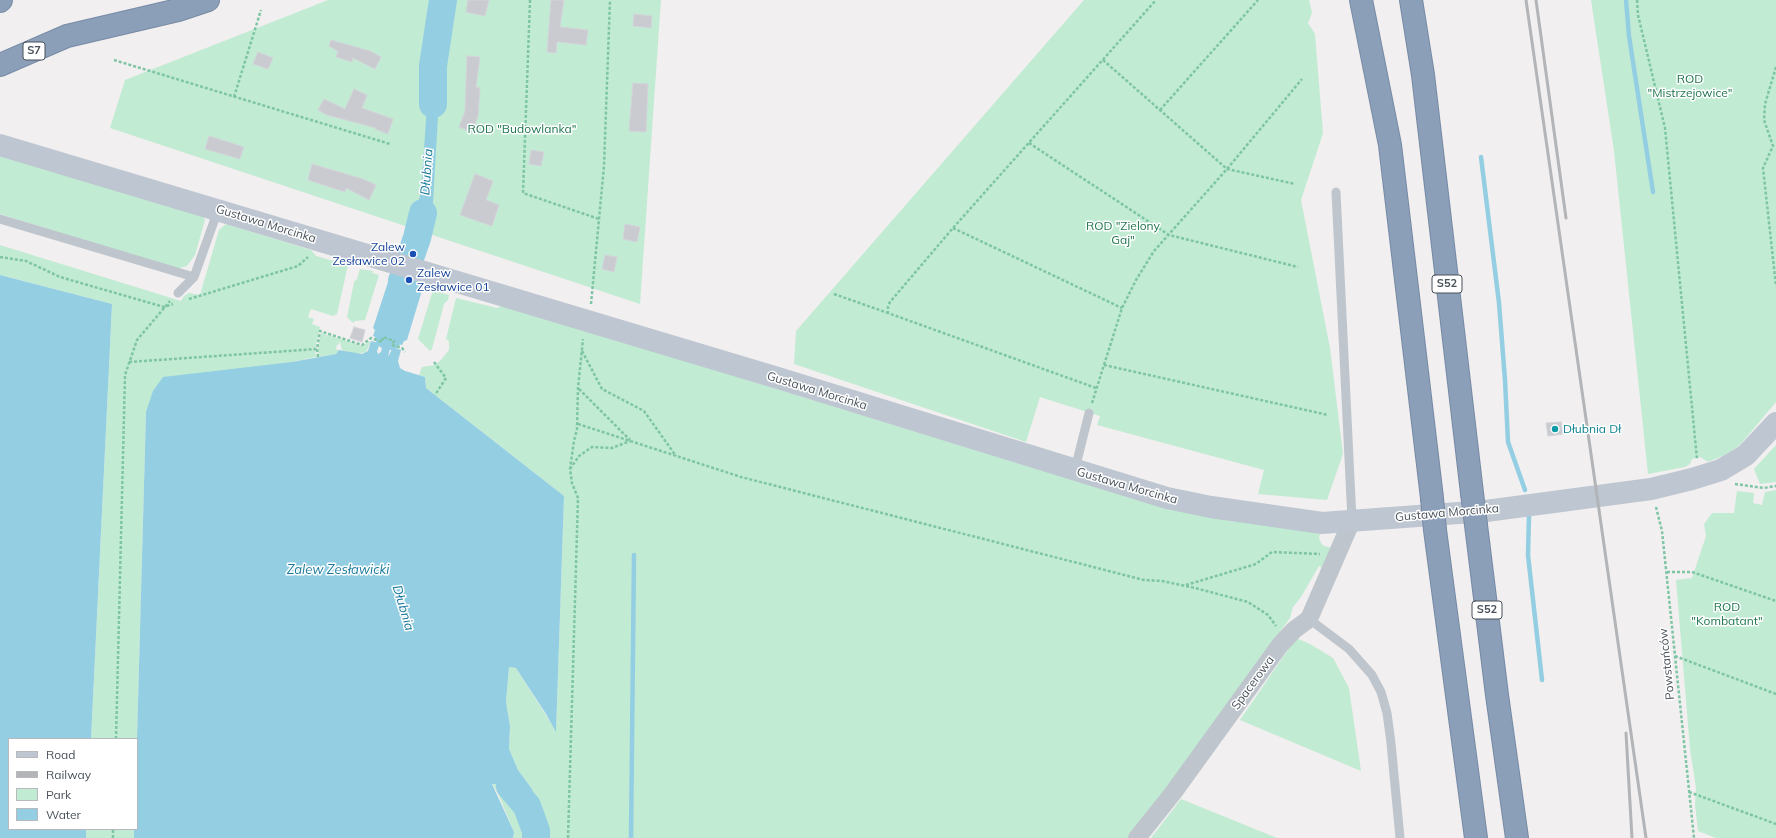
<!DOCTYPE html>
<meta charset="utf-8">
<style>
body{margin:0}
#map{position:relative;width:1776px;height:838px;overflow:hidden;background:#f1efef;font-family:Mulish,sans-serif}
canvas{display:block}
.legend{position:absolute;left:8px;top:738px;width:130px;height:92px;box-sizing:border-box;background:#fff;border:1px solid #b6b9bd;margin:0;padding:5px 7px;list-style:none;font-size:12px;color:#49515a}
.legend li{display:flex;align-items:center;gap:8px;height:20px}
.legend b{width:20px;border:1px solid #b6b9bd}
</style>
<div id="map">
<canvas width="1776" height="838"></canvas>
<ul class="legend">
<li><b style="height:5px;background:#bec6d1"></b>Road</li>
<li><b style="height:5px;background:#b2b4b8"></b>Railway</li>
<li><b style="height:11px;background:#c2ebd3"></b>Park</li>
<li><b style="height:11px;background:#93cee3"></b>Water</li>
</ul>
</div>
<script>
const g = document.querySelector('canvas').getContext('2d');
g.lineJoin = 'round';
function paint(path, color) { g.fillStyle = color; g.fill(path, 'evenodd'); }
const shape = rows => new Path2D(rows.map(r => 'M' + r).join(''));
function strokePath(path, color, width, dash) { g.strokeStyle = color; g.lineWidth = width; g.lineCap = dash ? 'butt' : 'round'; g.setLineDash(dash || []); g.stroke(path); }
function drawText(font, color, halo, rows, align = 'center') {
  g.font = font + ' Mulish,sans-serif'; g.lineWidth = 3; g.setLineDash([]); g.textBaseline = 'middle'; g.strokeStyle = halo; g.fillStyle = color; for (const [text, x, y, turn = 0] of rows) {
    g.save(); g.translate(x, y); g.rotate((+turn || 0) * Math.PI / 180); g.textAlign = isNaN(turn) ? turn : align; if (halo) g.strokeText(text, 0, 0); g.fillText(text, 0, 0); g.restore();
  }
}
paint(shape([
 [328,0,661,0,640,304,110,128,125,80],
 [1084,0,1309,0,1312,13,1308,23,1315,34,1323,133,1301,200,1330,348,1343,454,1327,500,1258,494,1264,470,1097,425,1100,416,1040,397,1026,442,794,364,796,331],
 [1591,0,1776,0,1776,402,1740,445,1725,455,1708,462,1700,457,1692,459,1690,464,1685,467,1648,474,1614,151],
 [0,156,203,216,205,220,195,255,187,266,176,269,0,214],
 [226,224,311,250,316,256,348,265,337,314,333,316,311,309,308,317,314,319,312,324,320,327,315,349,316,357,292,362,146,412,137,739,91,739,112,304,0,275,0,245,181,301,184,296,189,293,200,295,219,230],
 [360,269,373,271,372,273,379,275,365,320,355,321,353,323,347,317,354,282,357,279],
 [433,290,449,295,448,300,444,304,432,349,430,351,418,339],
 [456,298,497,308,504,305,1138,500,1231,521,1290,527,1320,533,1319,538,1321,543,1324,546,1332,548,1324,569,1319,566,1301,597,1293,607,1290,618,1130,838,513,838,514,832,499,796,492,783,501,784,526,816,532,789,518,770,509,749,510,726,506,702,509,667,516,668,556,731,564,496,426,388,425,377,419,375,422,367,435,365,441,360,449,350,449,341,446,339],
 [321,333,362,346,370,341,370,343,366,352,357,354,342,350,340,342,336,347,336,349,339,350,336,354,319,357,318,349],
 [1776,445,1776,482,1760,484,1754,469],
 [1776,490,1776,838,1716,838,1698,831,1695,805,1696,788,1690,749,1676,580,1692,578,1706,536,1704,524,1712,513,1734,513,1737,491,1754,493,1753,503,1762,505,1765,492],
 [1296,638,1310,644,1333,658,1349,688,1361,771,1240,720],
 [1181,799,1277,838,1151,838],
 [86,829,134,829,134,838,86,838]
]), '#c2ebd3');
paint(shape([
 [433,66,439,99,433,202,424,253,405,248,413,232,412,225,421,192,428,91],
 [0,275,112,304,91,739,9,739,9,829,86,829,86,838,0,838],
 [390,276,423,287,407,340,404,341,402,345,394,343,395,337,386,335,386,333,402,284,399,283,380,339,373,336,375,330,373,328],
 [371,341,380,343,377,351,378,354,381,352,384,341,391,343,388,357,393,347,401,350,398,361,400,368,405,371,425,377,426,388,564,496,556,732,551,838,556,732,546,714,516,668,509,667,506,702,510,726,509,749,518,770,532,789,540,820,526,816,501,784,492,784,514,832,513,838,134,838,134,829,137,829,137,739,146,412,153,391,163,377,292,362,336,354,339,350,362,354,368,351]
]), '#93cee3');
strokePath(shape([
 [1626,0,1629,36,1653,192],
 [1481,157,1499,303,1505,380,1508,442,1525,490],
 [1529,516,1528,555,1542,680],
 [631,838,634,555]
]), '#93cee3', 4.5);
strokePath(shape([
 [433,104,433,66,443,0],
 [389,336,406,285,402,281,417,238,423,213],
 [510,786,527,806,536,831,536,838]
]), '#93cee3', 28);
const building = shape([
 [468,0,489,0,485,16,466,12,468,0],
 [551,0,564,0,560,27,588,30,586,45,560,42,557,42,556,53,547,52,551,0],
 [634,14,652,16,651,28,633,26,634,14],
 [331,40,370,51,381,57,375,69,353,58,352,62,336,57,338,51,329,46,331,40],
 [258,52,273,58,268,69,253,64,258,52],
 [467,56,480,57,476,87,480,88,478,116,472,132,459,127,465,111,467,56],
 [633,83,648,84,646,132,629,131,633,83],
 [354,89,367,95,362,108,393,119,388,134,375,129,376,128,327,115,318,110,324,99,345,109,354,89],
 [209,136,244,147,240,159,205,149,209,136],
 [531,150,544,152,541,166,529,164,531,150],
 [312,164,363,179,376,185,369,200,346,188,345,192,308,180,312,164],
 [475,174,493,181,486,200,499,205,492,226,460,215,475,174],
 [625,224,640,227,637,242,623,239,625,224],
 [605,255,617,257,614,272,602,269,605,255],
 [354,327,365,330,362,342,350,338,354,327],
 [1561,422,1563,434,1548,436,1546,423,1561,422]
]);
paint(building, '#c9cbd1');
strokePath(building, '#d3d5da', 1);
const highway = shape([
 [1361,0,1390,145,1432,498],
 [1411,0,1423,75,1472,493],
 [0,1,1,0],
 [0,65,67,36,178,10,208,0],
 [1476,525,1497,695,1517,838],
 [1435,530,1476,838]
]);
strokePath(highway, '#778aa5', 24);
strokePath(shape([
 [530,0,523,193,599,219],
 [1637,0,1638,15,1665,128,1697,459],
 [114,60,390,144],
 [1103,60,1227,169,1295,184],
 [1776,67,1765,104,1764,120,1773,146,1763,168,1776,286],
 [234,97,261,10],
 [1160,110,1258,0],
 [1029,143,1169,235,1298,267],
 [953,228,1122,308],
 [0,257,26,261,60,277,164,307,173,304],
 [834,294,888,313],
 [189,299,298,266,308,257],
 [591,304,604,166,610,0],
 [582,351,602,389,644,411,676,456],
 [318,357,317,349,320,331,362,345,371,338,382,342,383,337,394,341,392,345,402,348,405,352],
 [129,362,317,349],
 [434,362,446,378,435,395],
 [1104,365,1328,415],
 [1096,388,888,313,888,307,890,302,953,228,1156,0],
 [579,389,630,440],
 [1092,403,1122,308,1136,280,1154,251,1227,169,1302,79],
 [578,424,741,477,1144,580,1162,581,1195,588,1248,602,1268,615,1276,626],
 [570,469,579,456,592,447,612,448,630,441],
 [1735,484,1764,488,1776,486],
 [1656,507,1662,531,1694,838],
 [1667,572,1692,572,1776,601],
 [1186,585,1256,564,1272,552,1320,554],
 [1675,656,1776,694],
 [116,739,125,375,137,340,170,301],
 [1689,792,1776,824],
 [113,838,113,829],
 [568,838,578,498,572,483,570,469,574,441,577,429,578,388,583,339]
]), '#7dc5a5', 2.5, [3, 2]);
strokePath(shape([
 [1336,192,1352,520],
 [0,219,194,277,218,210],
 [178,293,194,277],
 [1075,469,1089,413],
 [1309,619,1349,649,1372,675,1381,692,1387,713,1391,743,1400,838]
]), '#bfc5cc', 9);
strokePath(shape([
 [1137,838,1173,793,1280,645,1294,630,1309,619,1352,520]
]), '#bfc5cc', 18);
strokePath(shape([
 [0,145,778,378,1167,498,1211,507,1322,523,1486,511,1651,489,1692,479,1721,470,1746,455,1776,423]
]), '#bec6d1', 22);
strokePath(highway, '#8b9fb9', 22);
strokePath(shape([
 [1526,0,1646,838],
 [1536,0,1566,218],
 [1626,733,1632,838]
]), '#b2b4b8', 3);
const highwayBridge = shape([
 [1472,493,1476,525],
 [1432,498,1435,530]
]);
strokePath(highwayBridge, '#778aa5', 24, []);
strokePath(highwayBridge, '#8b9fb9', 22);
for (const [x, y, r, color] of [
 [413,254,4,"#1a4fb4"],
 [409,280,4,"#1a4fb4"],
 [1555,429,4,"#0f9aa8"]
]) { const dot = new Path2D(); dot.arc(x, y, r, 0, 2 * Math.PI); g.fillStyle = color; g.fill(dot); strokePath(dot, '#fff', 1.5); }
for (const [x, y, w] of [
 [34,51,22],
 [1447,284,30],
 [1487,610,30]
]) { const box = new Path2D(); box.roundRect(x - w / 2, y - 9, w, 18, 3); g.fillStyle = '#fff'; g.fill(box); strokePath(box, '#49515a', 1); }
drawText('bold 11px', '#49515a', null, [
 ["S7",34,51],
 ["S52",1447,284],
 ["S52",1487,610]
]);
drawText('12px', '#20754f', '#fff', [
 ["ROD",1690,79],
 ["\"Mistrzejowice\"",1690,93],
 ["ROD \"Budowlanka\"",522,129],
 ["ROD \"Zielony",1123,226],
 ["Gaj\"",1123,240],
 ["ROD",1727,607],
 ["\"Kombatant\"",1727,621]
]);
drawText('12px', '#49515a', '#fff', [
 ["Gustawa Morcinka",266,224,17],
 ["Gustawa Morcinka",817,391,17],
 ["Gustawa Morcinka",1127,486,16],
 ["Gustawa Morcinka",1447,513,-5],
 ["Powstańców",1667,664,-96],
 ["Spacerowa",1253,683,-54]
]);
drawText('12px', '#164399', '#fff', [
 ["Zalew",405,247],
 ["Zesławice 02",405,261],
 ["Zalew",417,273,"left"],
 ["Zesławice 01",417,287,"left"]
], 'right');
drawText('12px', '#0d838f', '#fff', [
 ["Dłubnia Dł",1563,429]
], 'left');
drawText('italic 13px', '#1a7a9c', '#fff', [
 ["Dłubnia",427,172,-86],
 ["Zalew Zesławicki",338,570],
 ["Dłubnia",403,608,73]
]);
</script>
